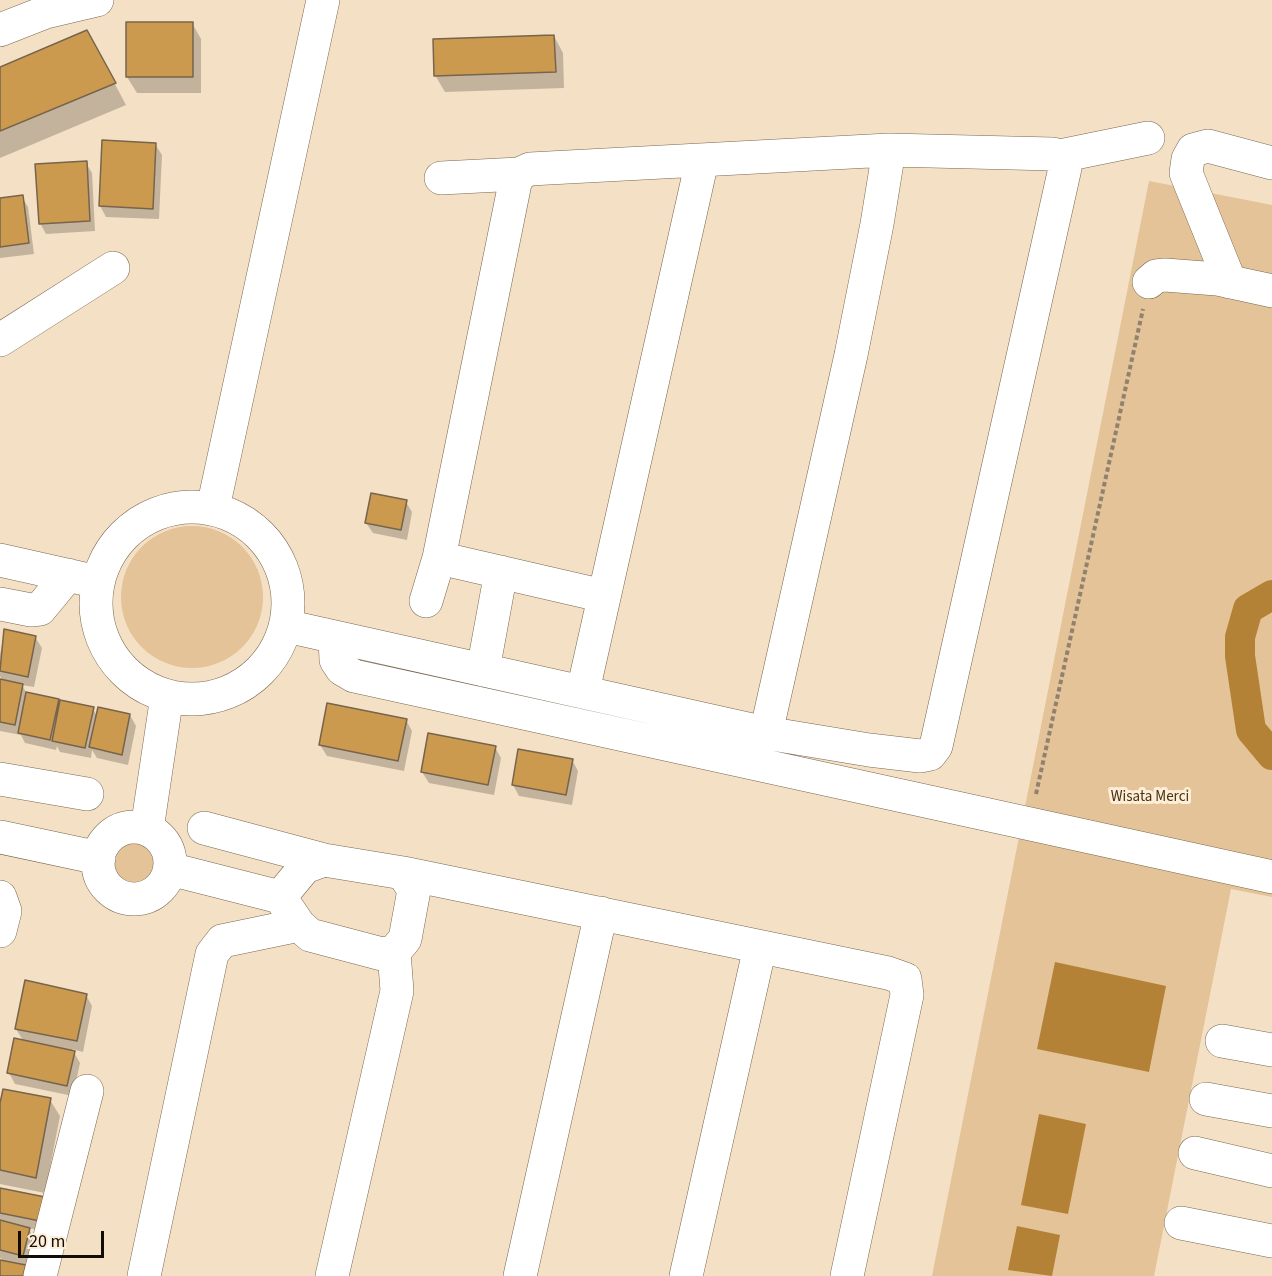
<!DOCTYPE html>
<style>
body{margin:0}
#map{position:relative;width:1272px;height:1276px;overflow:hidden;background:#f4e0c5;font-family:"Source Sans 3",sans-serif}
canvas{display:block}
.scale{position:absolute;left:18px;top:1231px;width:86px;height:27px;box-sizing:border-box;border:3px solid #130c04;border-top:0;padding-left:8px;font-size:18px;line-height:21px;white-space:nowrap;color:#130c04;-webkit-text-stroke:4px #feeed8;paint-order:stroke}
</style>
<div id="map">
<canvas width="1272" height="1276"></canvas>
<div class="scale">20 m</div>
</div>
<script>
const g = document.querySelector('canvas').getContext('2d');
g.lineJoin = 'round';
function paint(path, color) { g.fillStyle = color; g.fill(path, 'evenodd'); }
const shape = rows => new Path2D(rows.map(r => 'M' + r).join(''));
function strokePath(path, color, width, dash) { g.strokeStyle = color; g.lineWidth = width; g.lineCap = dash ? 'butt' : 'round'; g.setLineDash(dash || []); g.stroke(path); }
function drawText(font, color, halo, rows, align = 'center') {
  g.font = font + ' "Source Sans 3",sans-serif'; g.lineWidth = 6; g.setLineDash([]); g.textBaseline = 'middle'; g.strokeStyle = halo; g.fillStyle = color; for (const [text, x, y, turn = 0] of rows) {
    g.save(); g.translate(x, y); g.rotate((+turn || 0) * Math.PI / 180); g.textAlign = isNaN(turn) ? turn : align; if (halo) g.strokeText(text, 0, 0); g.fillText(text, 0, 0); g.restore();
  }
}
paint(shape([
 [1149,181,1272,205,1272,897,1231,889,1154,1276,932,1276],
 '121 597a71 71 0 1 1 142 0a71 71 0 1 1-142 0Z',
 '114 863a22 22 0 1 1 44 0a22 22 0 1 1-44 0Z'
]), '#e3c397');
paint(shape([
 [1055,962,1166,986,1149,1072,1037,1049],
 [1039,1114,1086,1124,1068,1214,1021,1205],
 [1017,1226,1060,1235,1052,1276,1008,1270]
]), '#b38236');
paint(shape([
 [192,23,201,39,201,93,137,93,127,77],
 [554,36,563,53,564,88,445,92,435,75],
 [99,54,126,105,0,158,0,70],
 [155,144,162,155,159,219,106,217,100,206],
 [86,163,92,173,95,231,46,234,40,223],
 [22,197,28,207,34,254,0,258,0,199],
 [406,502,412,512,407,540,373,533,366,523],
 [5,631,35,637,42,648,34,687,22,685,27,694,58,700,61,705,93,709,97,716,130,715,136,726,128,765,97,758,92,750,91,758,60,752,57,746,56,750,25,743,21,735,0,731,0,681,3,681,0,676,0,654],
 [406,720,412,731,404,771,327,756,320,745],
 [495,747,501,758,494,795,429,783,422,772],
 [572,760,578,771,572,805,519,796,513,785],
 [86,995,92,1006,83,1052,72,1049,80,1063,73,1096,15,1084,9,1073,24,1042,16,1029],
 [50,1100,60,1116,45,1193,0,1184,0,1111],
 [0,1190,44,1199,46,1231,28,1228,35,1240,29,1266,24,1264,30,1276,0,1276,2,1259,0,1258]
]), '#0003');
strokePath(shape([
 [1272,595,1248,609,1240,637,1240,656,1251,730,1272,755]
]), '#b38236', 30);
const building = shape([
 [126,22,193,22,193,77,126,77,126,22],
 [87,30,116,83,0,131,0,67,87,30],
 [554,35,556,72,434,76,433,39,554,35],
 [102,140,156,143,153,209,99,206,102,140],
 [87,161,90,221,39,224,35,164,87,161],
 [23,195,29,243,0,247,0,198,23,195],
 [371,493,407,500,401,530,365,523,371,493],
 [4,629,36,636,28,677,0,671,4,629],
 [0,679,23,684,15,725,0,722,0,679],
 [26,692,59,699,50,740,18,733,26,692],
 [60,700,94,707,85,748,52,741,60,700],
 [327,703,407,719,398,761,319,745,327,703],
 [98,707,130,714,122,755,89,747,98,707],
 [428,733,496,746,488,785,421,772,428,733],
 [518,749,573,759,566,795,512,785,518,749],
 [25,980,87,994,77,1041,15,1029,25,980],
 [14,1038,75,1051,67,1086,7,1073,14,1038],
 [3,1089,51,1098,36,1178,0,1170,0,1103,3,1089],
 [0,1188,45,1197,40,1221,0,1213,0,1188],
 [0,1220,30,1228,23,1256,0,1250,0,1220],
 [0,1260,26,1265,23,1276,0,1276,0,1260]
]);
paint(building, '#cc9a4f');
strokePath(building, '#76644c', 1.5);
const minor = shape([
 [0,30,46,12,97,0],
 [1060,156,1148,138],
 [441,178,519,174],
 [1149,282,1156,276,1165,275,1217,279,1272,291],
 [1230,282,1186,173,1188,159,1193,150,1208,146,1272,163],
 [0,340,113,268],
 '96 603a96 96 0 1 1 192 0a96 96 0 1 1-192 0Z',
 [213,508,323,0],
 [0,560,98,582],
 [426,601,439,558],
 [0,604,31,610,40,609,68,575],
 [286,626,766,733,869,750,920,756,930,754,936,746,1065,168,1064,161,1053,154,889,150,530,169,519,174,515,183,439,558,604,596],
 [335,639,336,660,342,669,354,676,1272,877],
 [483,670,501,572],
 [583,691,702,161],
 [766,733,851,355,877,224,889,150],
 [0,779,87,794],
 '98 863a36 36 0 1 1 72 0a36 36 0 1 1-72 0Z',
 [204,828,324,860],
 [147,829,167,696],
 [0,837,99,858],
 [170,869,280,897,299,925,310,935,382,954,394,952,405,939,414,890,403,873,324,860,305,867,280,897],
 [403,873,888,973,905,979,907,995,847,1276],
 [0,897,5,911,0,931],
 [1222,1041,1272,1050],
 [1206,1099,1272,1111],
 [1195,1153,1272,1171],
 [1181,1223,1272,1241],
 [40,1276,87,1091],
 [144,1276,212,954,222,941,299,925],
 [332,1276,397,991,394,952],
 [520,1276,601,913],
 [686,1276,760,947]
]);
strokePath(minor, '#79674f', 34);
strokePath(shape([
 [1036,794,1143,309]
]), '#918270', 4, [4.5, 3]);
strokePath(minor, '#fff', 33);
drawText('15px', '#473211', '#feeed8', [
 ["Wisata Merci",1150,798]
]);
</script>
